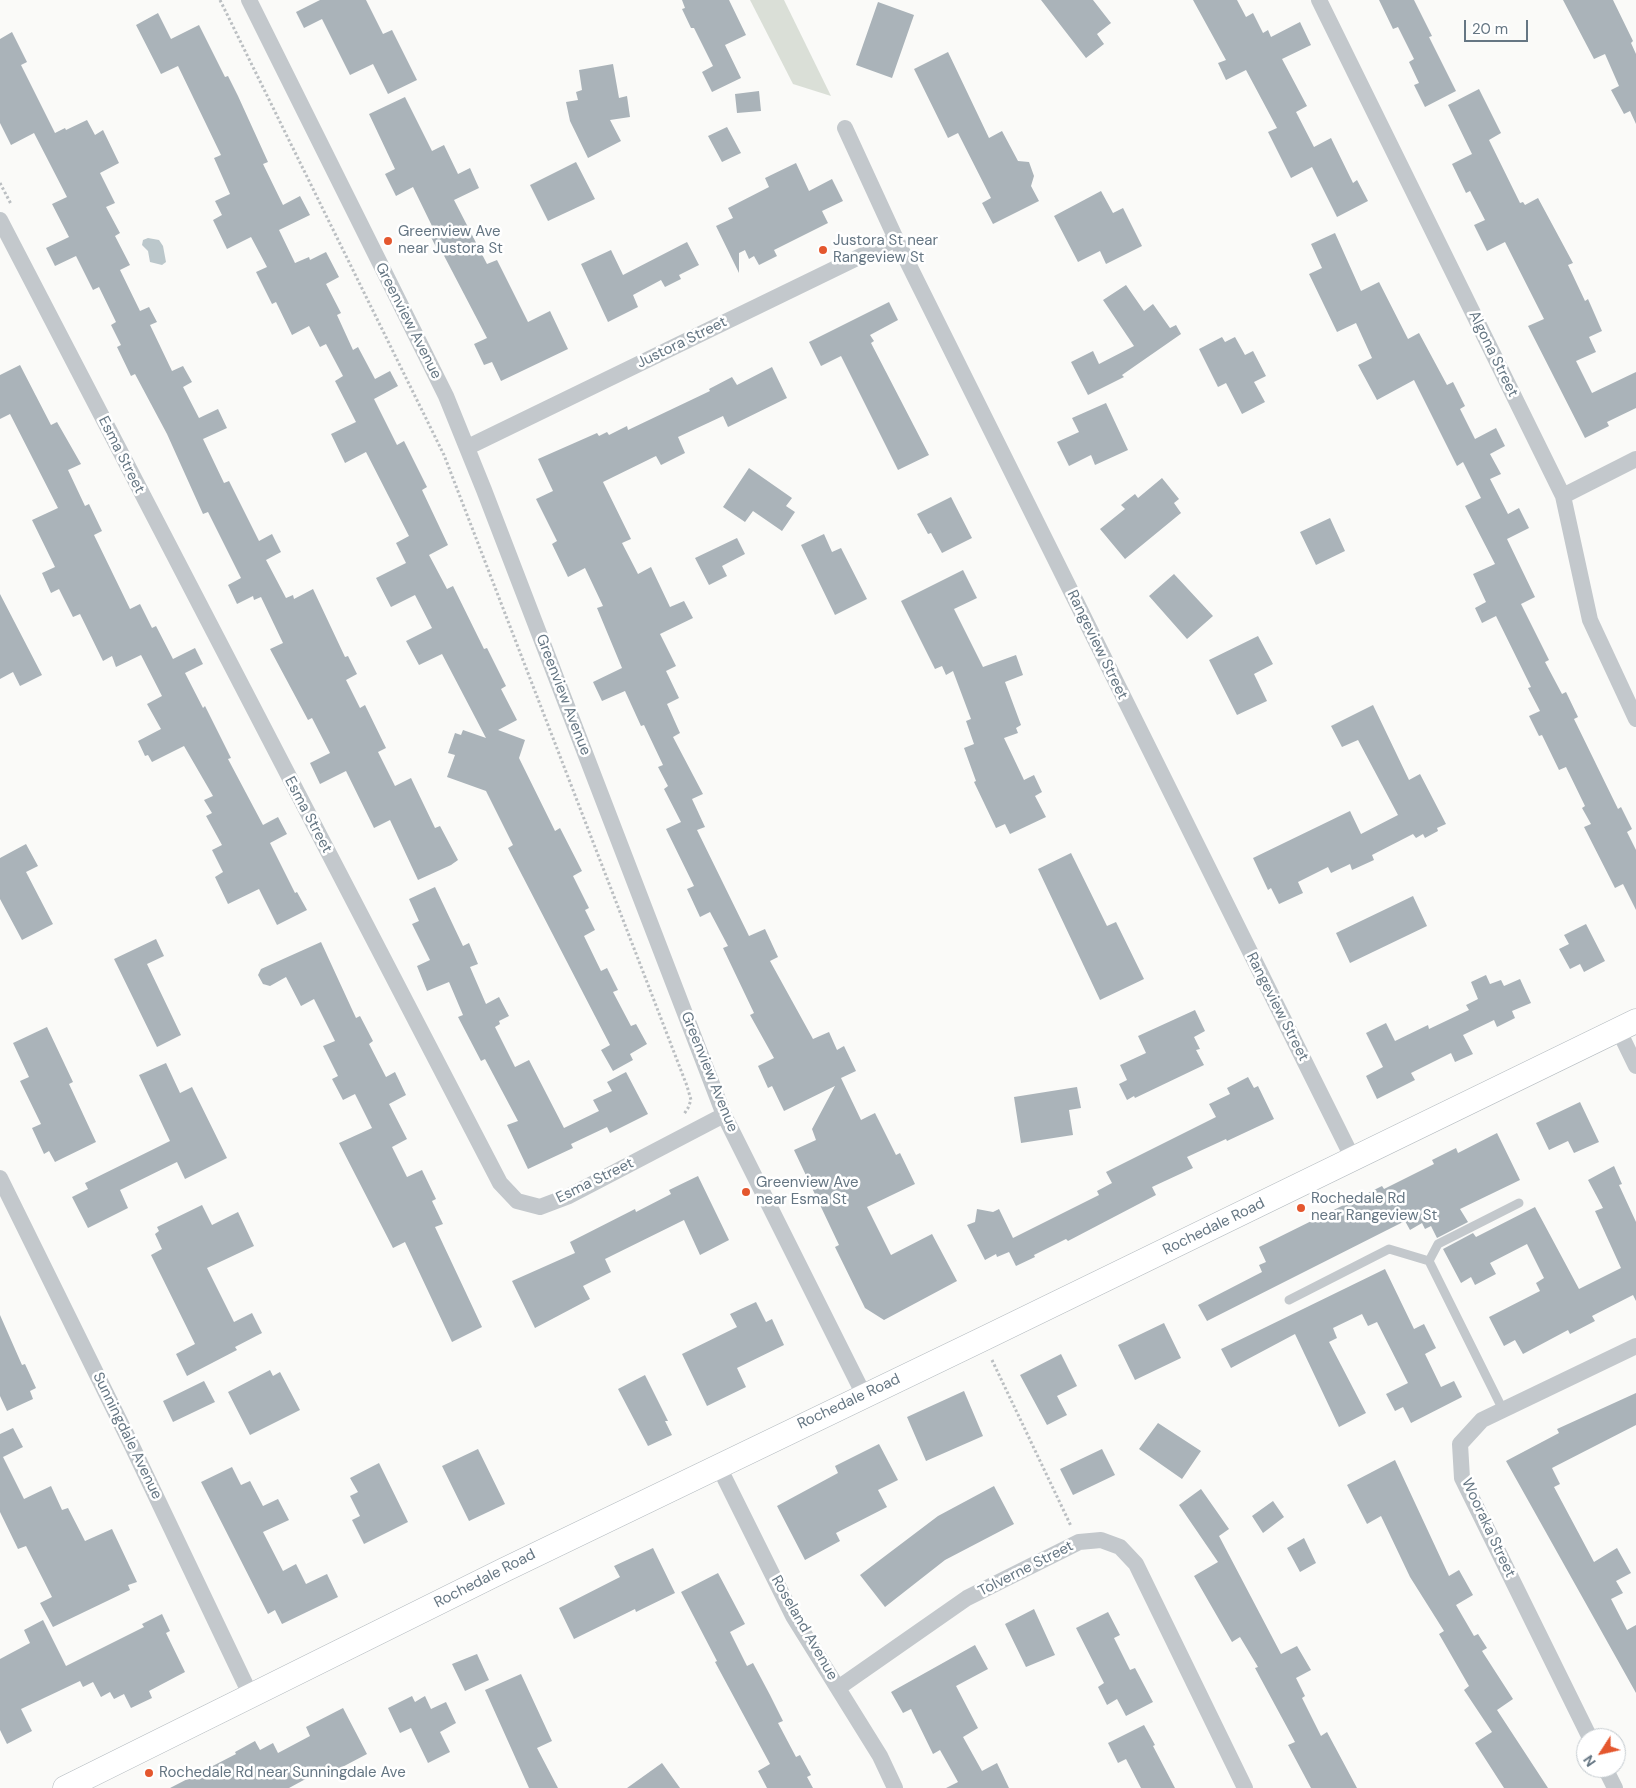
<!DOCTYPE html>
<style>
body{margin:0}
#map{position:relative;width:1636px;height:1788px;overflow:hidden;background:#fafaf8;font-family:"DM Sans",sans-serif}
canvas{display:block}
.north{position:absolute;left:1576px;top:1728px;width:50px;height:50px;box-sizing:border-box;background:#fff;border:1px solid #c1c8cd;border-radius:50%;rotate:235deg;font-size:14px;font-weight:700;line-height:20px;text-align:center;color:#657683}
.north::after{content:'';display:block;margin:auto;width:18px;height:22px;background:#e4572e;clip-path:polygon(50% 0,100% 100%,50% 72%,0 100%)}
.scale{position:absolute;left:1464px;top:20px;width:64px;height:22px;box-sizing:border-box;border:2px solid #657683;border-top:0;padding-left:6px;font-size:15px;line-height:18px;white-space:nowrap;color:#657683;-webkit-text-stroke:4px #fff;paint-order:stroke}
</style>
<div id="map">
<canvas width="1636" height="1788"></canvas>
<div class="north">N</div>
<div class="scale">20 m</div>
</div>
<script>
const g = document.querySelector('canvas').getContext('2d');
g.lineJoin = 'round';
function paint(path, color) { g.fillStyle = color; g.fill(path, 'evenodd'); }
const shape = rows => new Path2D(rows.map(r => 'M' + r).join(''));
function strokePath(path, color, width, dash) { g.strokeStyle = color; g.lineWidth = width; g.lineCap = dash ? 'butt' : 'round'; g.setLineDash(dash || []); g.stroke(path); }
function drawText(font, color, halo, rows, align = 'center') {
  g.font = font + ' "DM Sans",sans-serif'; g.lineWidth = 5; g.setLineDash([]); g.textBaseline = 'middle'; g.strokeStyle = halo; g.fillStyle = color; for (const [text, x, y, turn = 0] of rows) {
    g.save(); g.translate(x, y); g.rotate((+turn || 0) * Math.PI / 180); g.textAlign = isNaN(turn) ? turn : align; if (halo) g.strokeText(text, 0, 0); g.fillText(text, 0, 0); g.restore();
  }
}
paint(shape([
 [750,0,784,0,831,96,793,84]
]), '#dadfd7');
paint(shape([
 [148,238,159,240,163,246,166,262,162,265,150,262,148,251,142,245,143,240]
]), '#bbc7cb');
paint(shape([
 [320,0,366,0,383,34,392,30,417,80,388,94,373,64,350,75,322,19,304,28,296,12],
 [682,0,729,0,746,35,725,45,741,78,712,92,702,72,713,66,694,28,691,28,682,9,685,8],
 [1041,0,1093,0,1111,23,1097,34,1104,44,1086,58],
 [1193,0,1237,0,1246,17,1253,13,1263,33,1268,30,1271,37,1300,22,1311,45,1282,59,1307,106,1296,112,1314,147,1331,138,1353,183,1357,180,1368,201,1337,217,1312,167,1291,178,1268,132,1277,128,1246,70,1226,80,1218,63,1226,60],
 [1379,0,1414,0,1432,36,1429,37,1456,91,1425,107,1414,85,1419,83,1409,62,1414,59,1398,27,1393,29],
 [1563,0,1613,0,1633,41,1631,43,1636,54,1636,124,1630,111,1624,114,1611,90,1619,86,1605,54,1594,59],
 [878,2,914,15,892,78,856,65],
 [158,13,171,39,199,25,225,77,228,76,238,96,268,162,263,164,283,205,300,196,310,215,279,230,295,263,309,257,310,260,326,252,339,277,326,284,341,313,337,315,353,350,358,347,375,379,390,371,398,386,374,399,397,445,404,441,427,487,422,490,448,545,429,555,447,589,453,586,484,649,487,648,506,686,501,689,517,720,498,730,525,740,519,758,555,831,560,828,582,871,573,876,589,908,585,910,595,930,584,936,601,971,607,968,618,990,613,992,631,1026,636,1024,647,1044,630,1054,633,1060,613,1071,601,1050,610,1045,508,848,513,845,486,791,447,777,455,755,448,753,455,733,461,735,463,730,486,738,442,654,419,665,406,641,432,628,415,595,391,607,376,578,406,563,396,543,409,536,366,452,345,463,331,434,356,422,335,381,343,376,326,344,320,347,309,326,292,335,276,302,272,304,256,272,267,267,251,237,227,249,213,220,222,215,215,201,230,194,214,158,221,155,178,66,161,74,136,25],
 [12,32,27,62,21,65,55,133,65,128,66,130,87,120,95,135,103,130,119,163,100,173,115,203,106,207,120,233,115,236,130,265,120,270,140,311,149,307,157,322,150,325,172,371,183,366,192,382,183,387,199,418,218,409,227,428,203,439,224,483,229,481,259,541,272,534,281,552,266,560,286,598,293,595,294,599,313,589,345,657,348,656,357,674,346,680,360,708,365,705,386,748,378,752,395,786,411,778,435,828,440,826,458,860,451,865,418,880,390,820,374,828,346,771,320,784,310,763,330,753,312,718,308,720,270,649,283,643,261,597,254,600,253,596,237,604,228,585,241,578,208,512,203,514,167,434,135,374,131,376,117,347,121,345,111,325,116,322,99,287,93,290,76,256,55,266,46,248,69,237,52,204,67,197,34,133,11,145,0,123,0,39],
 [948,52,989,138,1002,131,1018,161,1029,162,1034,176,1031,186,1039,201,993,224,982,203,991,198,958,133,948,138,914,69],
 [613,64,619,98,627,96,630,117,610,120,621,141,588,158,570,121,566,102,578,100,576,92,582,90,579,70],
 [1479,89,1501,133,1489,140,1520,203,1523,202,1525,205,1538,198,1573,263,1568,265,1585,301,1588,299,1602,331,1589,337,1596,352,1576,361,1592,393,1636,372,1636,408,1607,422,1609,426,1585,438,1528,326,1544,319,1505,242,1487,251,1474,225,1485,220,1470,191,1466,193,1452,164,1472,154,1448,105],
 [759,91,761,111,737,113,735,94],
 [405,97,432,151,444,145,458,174,470,168,479,188,454,200,487,264,497,260,528,322,550,311,568,349,501,381,492,362,484,365,474,344,487,338,440,248,437,249,427,229,432,226,413,187,396,196,385,174,395,169,369,114],
 [727,127,741,153,722,162,708,136],
 [576,162,595,199,548,221,530,185],
 [796,163,809,191,832,179,843,201,822,211,828,223,774,250,777,256,759,265,754,256,749,259,745,250,739,253,739,273,716,226,733,218,728,208,769,187,765,178],
 [1101,191,1113,213,1123,208,1142,246,1106,264,1100,251,1078,262,1054,216],
 [1335,233,1361,291,1379,282,1408,339,1419,333,1447,385,1453,382,1465,406,1460,409,1475,439,1496,428,1505,446,1490,454,1501,474,1490,479,1508,514,1519,508,1529,528,1507,539,1535,597,1521,604,1549,660,1545,662,1562,694,1566,692,1578,717,1574,719,1618,809,1621,807,1632,829,1627,832,1636,850,1636,910,1623,884,1615,888,1584,827,1591,824,1582,808,1585,806,1566,767,1559,770,1542,735,1539,736,1529,716,1540,711,1528,688,1531,687,1496,616,1482,623,1475,608,1486,602,1473,574,1495,564,1465,506,1481,498,1463,462,1457,466,1414,380,1377,400,1358,365,1372,358,1356,323,1337,332,1309,274,1322,268,1311,244],
 [687,242,699,265,679,275,681,279,665,287,661,280,633,295,638,307,608,322,581,264,611,250,623,275],
 [1126,285,1144,311,1153,304,1170,328,1176,325,1181,334,1122,375,1124,377,1088,395,1071,362,1093,351,1099,364,1134,346,1103,300],
 [889,302,898,320,870,335,874,341,871,343,929,455,898,470,841,356,821,366,809,342],
 [1222,337,1225,342,1235,337,1245,355,1253,351,1266,376,1254,382,1265,402,1242,414,1226,383,1218,387,1199,349],
 [20,365,51,425,57,422,81,464,68,470,85,506,89,504,102,531,94,535,130,609,140,604,152,628,156,626,173,659,195,648,203,664,185,673,203,708,205,706,231,758,228,759,263,825,278,817,287,834,270,843,295,893,297,892,307,910,277,925,259,889,228,904,215,877,223,872,212,850,222,845,206,816,212,813,204,800,213,796,184,746,152,762,148,755,145,756,138,741,161,729,147,704,162,696,141,655,116,667,112,656,103,661,80,614,73,617,59,589,51,593,42,573,55,567,32,520,58,508,10,414,0,419,0,375],
 [772,367,787,398,728,427,723,416,678,437,685,453,661,465,656,456,603,482,631,539,622,543,638,574,651,567,670,607,684,601,693,618,660,634,676,666,666,671,679,698,667,704,680,733,673,737,703,794,692,799,705,827,697,830,749,936,765,929,778,957,770,961,813,1039,829,1032,837,1050,844,1046,856,1071,841,1078,861,1120,875,1113,896,1155,900,1153,915,1184,867,1207,891,1255,932,1234,957,1281,884,1320,865,1308,835,1247,839,1245,794,1150,816,1140,812,1129,835,1086,784,1111,772,1086,768,1088,758,1066,774,1058,750,1015,754,1013,723,948,728,946,710,912,700,917,687,889,694,886,666,829,681,822,664,789,668,786,658,767,663,765,644,725,641,726,625,691,602,701,593,682,622,668,597,608,603,606,585,568,568,577,552,544,557,541,536,499,553,491,538,459,597,433,599,436,607,432,609,435,627,426,628,430,710,391,709,389,732,377,737,385],
 [1106,403,1128,450,1095,465,1091,455,1069,466,1057,442,1079,432,1072,418],
 [749,468,792,498,786,506,795,512,782,531,753,511,745,522,723,507],
 [1162,478,1179,499,1174,503,1181,513,1125,559,1100,529,1125,509,1121,505,1135,494,1138,498],
 [951,497,972,538,942,553,931,533,928,534,917,514],
 [1330,518,1345,551,1316,565,1300,532],
 [824,534,832,552,841,548,867,599,835,615,801,545],
 [737,538,745,554,722,566,727,576,709,585,695,558],
 [963,570,977,598,954,609,983,667,1016,655,1023,675,1005,682,1021,725,1016,728,1018,733,1004,738,1024,780,1034,775,1042,792,1035,796,1046,817,1010,834,1005,824,996,828,974,782,976,781,964,748,974,744,966,721,971,719,953,671,946,675,942,666,935,669,901,601],
 [1174,574,1213,616,1187,639,1149,596],
 [0,594,42,675,20,686,13,672,0,679],
 [1258,636,1273,664,1254,674,1267,701,1237,715,1209,660],
 [1373,705,1409,780,1420,774,1446,824,1437,828,1438,831,1425,838,1423,834,1416,838,1413,834,1372,855,1374,860,1352,870,1350,864,1331,873,1328,867,1298,882,1303,893,1279,904,1271,888,1268,890,1253,858,1350,811,1361,834,1398,815,1358,740,1342,747,1331,726],
 [26,844,38,866,26,872,53,924,22,940,0,899,0,858],
 [1071,853,1107,926,1116,922,1144,979,1100,1000,1038,869],
 [435,887,463,946,469,943,478,964,470,967,486,1004,499,997,509,1016,499,1021,500,1024,495,1027,515,1067,529,1060,564,1128,599,1111,593,1100,612,1091,607,1082,626,1072,648,1114,610,1133,607,1127,571,1144,573,1148,528,1169,507,1125,518,1121,485,1059,481,1061,458,1017,463,1015,449,982,427,991,417,966,430,960,412,924,419,921,409,899],
 [1413,896,1427,926,1350,963,1336,933],
 [1586,924,1605,961,1584,972,1580,964,1570,969,1559,949,1569,944,1564,935],
 [156,939,164,956,147,964,181,1035,157,1047,114,959],
 [321,942,356,1018,360,1016,373,1041,369,1044,386,1077,395,1072,406,1095,389,1104,407,1139,392,1147,407,1177,422,1170,436,1199,432,1201,443,1224,435,1227,482,1327,452,1342,405,1242,393,1248,339,1143,372,1128,355,1094,343,1100,332,1079,338,1076,323,1046,335,1041,314,999,301,1006,286,977,270,986,263,984,258,975,261,969],
 [1486,975,1490,984,1501,980,1504,986,1520,979,1531,1003,1512,1011,1515,1018,1497,1027,1494,1020,1463,1035,1473,1054,1455,1062,1451,1053,1411,1073,1415,1080,1377,1099,1366,1076,1383,1067,1366,1033,1386,1023,1395,1041,1428,1025,1429,1029,1469,1010,1466,1005,1478,999,1471,982],
 [1195,1010,1205,1031,1194,1037,1200,1049,1196,1050,1204,1065,1135,1098,1134,1096,1127,1100,1119,1084,1127,1080,1120,1065,1146,1053,1138,1036],
 [47,1027,73,1082,69,1084,96,1142,55,1162,49,1151,44,1154,32,1128,41,1124,20,1081,29,1077,13,1043],
 [166,1063,180,1093,192,1087,227,1158,185,1179,177,1162,120,1190,128,1208,88,1228,72,1197,88,1189,85,1183,170,1141,139,1075],
 [1248,1077,1254,1088,1258,1086,1274,1119,1227,1141,1226,1139,1187,1157,1193,1168,1152,1187,1156,1195,1068,1241,1066,1239,1034,1255,1035,1257,1016,1266,1009,1252,997,1257,996,1254,985,1260,967,1225,975,1222,977,1209,993,1212,999,1209,1013,1238,1099,1195,1097,1191,1112,1183,1106,1172,1216,1117,1209,1104,1230,1094,1227,1088],
 [1077,1087,1081,1108,1069,1110,1073,1135,1021,1143,1014,1097],
 [1580,1102,1599,1142,1574,1153,1568,1141,1549,1150,1536,1123],
 [1497,1133,1520,1180,1460,1209,1468,1222,1437,1238,1431,1226,1425,1229,1422,1223,1410,1230,1405,1221,1207,1321,1198,1305,1262,1272,1259,1265,1266,1262,1259,1247,1382,1186,1384,1189,1434,1164,1432,1160,1456,1148,1458,1153],
 [1614,1166,1622,1184,1619,1185,1636,1222,1636,1301,1633,1295,1592,1316,1595,1321,1570,1334,1568,1330,1523,1354,1515,1340,1504,1346,1489,1317,1540,1291,1536,1283,1544,1278,1527,1244,1490,1263,1496,1274,1475,1285,1471,1277,1461,1283,1443,1249,1473,1233,1476,1237,1535,1207,1579,1289,1621,1268,1595,1211,1603,1208,1588,1180],
 [698,1176,729,1240,700,1255,684,1220,605,1259,611,1272,583,1286,590,1299,535,1328,512,1281,575,1253,570,1242,635,1209,636,1212,671,1194,669,1190],
 [202,1205,212,1225,238,1212,254,1246,207,1268,234,1322,252,1313,262,1333,235,1347,237,1350,187,1376,176,1354,195,1344,151,1255,162,1249,155,1234,159,1231,157,1227],
 [1385,1269,1414,1329,1424,1324,1436,1348,1425,1354,1441,1387,1454,1381,1462,1397,1411,1423,1403,1407,1395,1411,1386,1394,1408,1383,1377,1322,1368,1326,1362,1314,1333,1328,1337,1338,1329,1342,1366,1413,1339,1427,1295,1334,1231,1368,1221,1349],
 [756,1302,766,1322,772,1319,784,1345,737,1368,746,1387,707,1406,682,1354,737,1327,730,1314],
 [0,1315,22,1365,25,1364,36,1388,30,1391,33,1399,7,1411,0,1396],
 [1164,1323,1181,1358,1135,1380,1118,1345],
 [1061,1354,1077,1386,1057,1396,1067,1415,1047,1425,1020,1375],
 [270,1370,273,1376,280,1372,300,1410,250,1435,228,1392],
 [645,1375,668,1421,665,1421,672,1435,648,1446,618,1389],
 [204,1381,215,1402,173,1422,163,1401],
 [964,1391,983,1436,926,1461,907,1417],
 [1636,1393,1636,1425,1552,1468,1560,1484,1554,1487,1594,1562,1617,1548,1631,1573,1616,1581,1623,1593,1611,1599,1627,1630,1636,1625,1636,1693,1506,1461,1559,1433,1557,1429],
 [1158,1423,1201,1451,1182,1479,1139,1449],
 [13,1428,23,1447,3,1457,24,1499,51,1486,62,1510,68,1508,85,1541,112,1529,137,1582,128,1585,130,1590,53,1627,40,1603,52,1597,26,1546,18,1549,0,1512,0,1434],
 [879,1444,898,1480,878,1490,887,1507,836,1533,840,1541,805,1560,777,1506,838,1473,835,1466],
 [478,1449,505,1504,469,1521,442,1466],
 [1102,1449,1115,1475,1073,1495,1060,1469],
 [1395,1460,1449,1576,1459,1570,1473,1595,1456,1605,1474,1636,1478,1634,1487,1648,1482,1651,1513,1699,1497,1710,1548,1788,1504,1788,1475,1743,1492,1732,1464,1690,1469,1686,1439,1634,1444,1631,1410,1577,1381,1516,1367,1524,1347,1485],
 [379,1463,408,1522,364,1544,352,1520,360,1516,350,1496,358,1492,350,1478],
 [232,1467,241,1485,250,1481,263,1506,278,1499,289,1520,263,1532,283,1571,296,1564,306,1584,327,1574,338,1597,282,1624,275,1610,268,1614,201,1482],
 [994,1486,1014,1524,945,1560,885,1607,860,1575,938,1516],
 [1201,1489,1229,1529,1219,1536,1281,1654,1297,1646,1311,1670,1296,1678,1305,1696,1302,1698,1321,1736,1327,1732,1357,1788,1311,1788,1288,1745,1295,1742,1255,1668,1258,1667,1240,1637,1232,1642,1194,1576,1218,1562,1179,1505],
 [1273,1501,1284,1517,1263,1533,1252,1516],
 [1304,1538,1316,1563,1300,1572,1287,1548],
 [653,1548,675,1593,636,1612,635,1609,574,1639,559,1608,620,1577,614,1566],
 [718,1573,745,1624,730,1632,747,1666,753,1663,770,1695,783,1721,778,1723,796,1757,800,1755,811,1775,807,1777,813,1788,767,1788,758,1771,770,1764,715,1662,717,1661,681,1592],
 [1034,1609,1055,1655,1026,1667,1005,1624],
 [1108,1612,1120,1635,1114,1638,1130,1670,1135,1668,1153,1702,1126,1716,1117,1699,1107,1705,1098,1687,1104,1683,1076,1628],
 [162,1614,170,1631,166,1633,185,1672,149,1691,152,1698,131,1708,124,1694,114,1699,110,1692,101,1697,93,1682,83,1687,80,1681,21,1709,32,1731,7,1744,0,1730,0,1659,30,1643,24,1630,43,1620,66,1666,144,1627,142,1624],
 [975,1645,988,1669,956,1686,978,1728,963,1737,982,1771,997,1763,1009,1788,946,1788,958,1782,940,1750,933,1754,911,1709,903,1713,891,1692],
 [477,1654,489,1680,465,1691,452,1664],
 [521,1674,552,1741,537,1748,558,1788,529,1788,485,1690],
 [412,1696,415,1702,425,1696,431,1709,446,1702,456,1723,440,1732,450,1752,428,1763,411,1728,400,1733,388,1708],
 [343,1708,367,1754,329,1774,326,1768,289,1788,170,1788,236,1754,235,1752,255,1741,260,1750,273,1743,278,1753,310,1736,306,1727],
 [1144,1725,1155,1745,1153,1746,1175,1788,1141,1788,1126,1759,1118,1763,1108,1743],
 [662,1763,680,1788,627,1788]
]), '#aab3b9');
const secondary = shape([
 [65,1788,504,1570,985,1338,1636,1021]
]);
strokePath(secondary, '#b3babf', 25);
strokePath(shape([
 [220,0,444,455,687,1086,691,1100,688,1108,684,1114],
 [0,183,11,204],
 [992,1360,1071,1526]
]), '#bbbfc2', 3, [2.5, 2.5]);
strokePath(shape([
 [1429,1261,1438,1244,1519,1203],
 [1289,1300,1389,1249,1429,1261,1503,1410]
]), '#c3c8cc', 9);
strokePath(shape([
 [249,0,446,396,484,490,724,1115,864,1395],
 [1319,0,1563,496,1590,620,1636,719],
 [845,128,896,239,1353,1159],
 [0,220,500,1183,517,1201,540,1207,569,1196,724,1115],
 [468,447,896,239],
 [1563,496,1636,459],
 [1618,1029,1636,1066],
 [0,1178,132,1446,251,1696],
 [718,1465,793,1616,880,1756,895,1788],
 [838,1688,967,1598,1079,1542,1101,1540,1120,1547,1136,1564,1245,1788],
 [1590,1738,1462,1478,1460,1444,1482,1420,1636,1346],
 [1605,1768,1615,1788]
]), '#c3c8cc', 16);
strokePath(secondary, '#fff', 24);
for (const [x, y, r, color] of [
 [388,241,5,"#e4572e"],
 [823,250,5,"#e4572e"],
 [746,1192,5,"#e4572e"],
 [1301,1208,5,"#e4572e"],
 [149,1773,5,"#e4572e"]
]) { const dot = new Path2D(); dot.arc(x, y, r, 0, 2 * Math.PI); g.fillStyle = color; g.fill(dot); strokePath(dot, '#fff', 2); }
drawText('15px', '#657683', '#fff', [
 ["Greenview Ave",398,232],
 ["near Justora St",398,249],
 ["Justora St near",833,241],
 ["Rangeview St",833,258],
 ["Greenview Ave",756,1183],
 ["near Esma St",756,1200],
 ["Rochedale Rd",1311,1199],
 ["near Rangeview St",1311,1216],
 ["Rochedale Rd near Sunningdale Ave",159,1773]
], 'left');
drawText('15px', '#657683', '#fff', [
 ["Greenview Avenue",408,321,63],
 ["Justora Street",682,343,-26],
 ["Algona Street",1493,354,64],
 ["Esma Street",121,455,63],
 ["Rangeview Street",1097,645,64],
 ["Greenview Avenue",563,695,69],
 ["Esma Street",308,815,62],
 ["Rangeview Street",1277,1007,63],
 ["Greenview Avenue",709,1072,68],
 ["Esma Street",595,1181,-26],
 ["Rochedale Road",1214,1227,-26],
 ["Rochedale Road",849,1402,-25],
 ["Sunningdale Avenue",127,1436,64],
 ["Wooraka Street",1488,1528,65],
 ["Tolverne Street",1026,1569,-27],
 ["Rochedale Road",485,1579,-27],
 ["Roseland Avenue",804,1628,60]
]);
</script>
